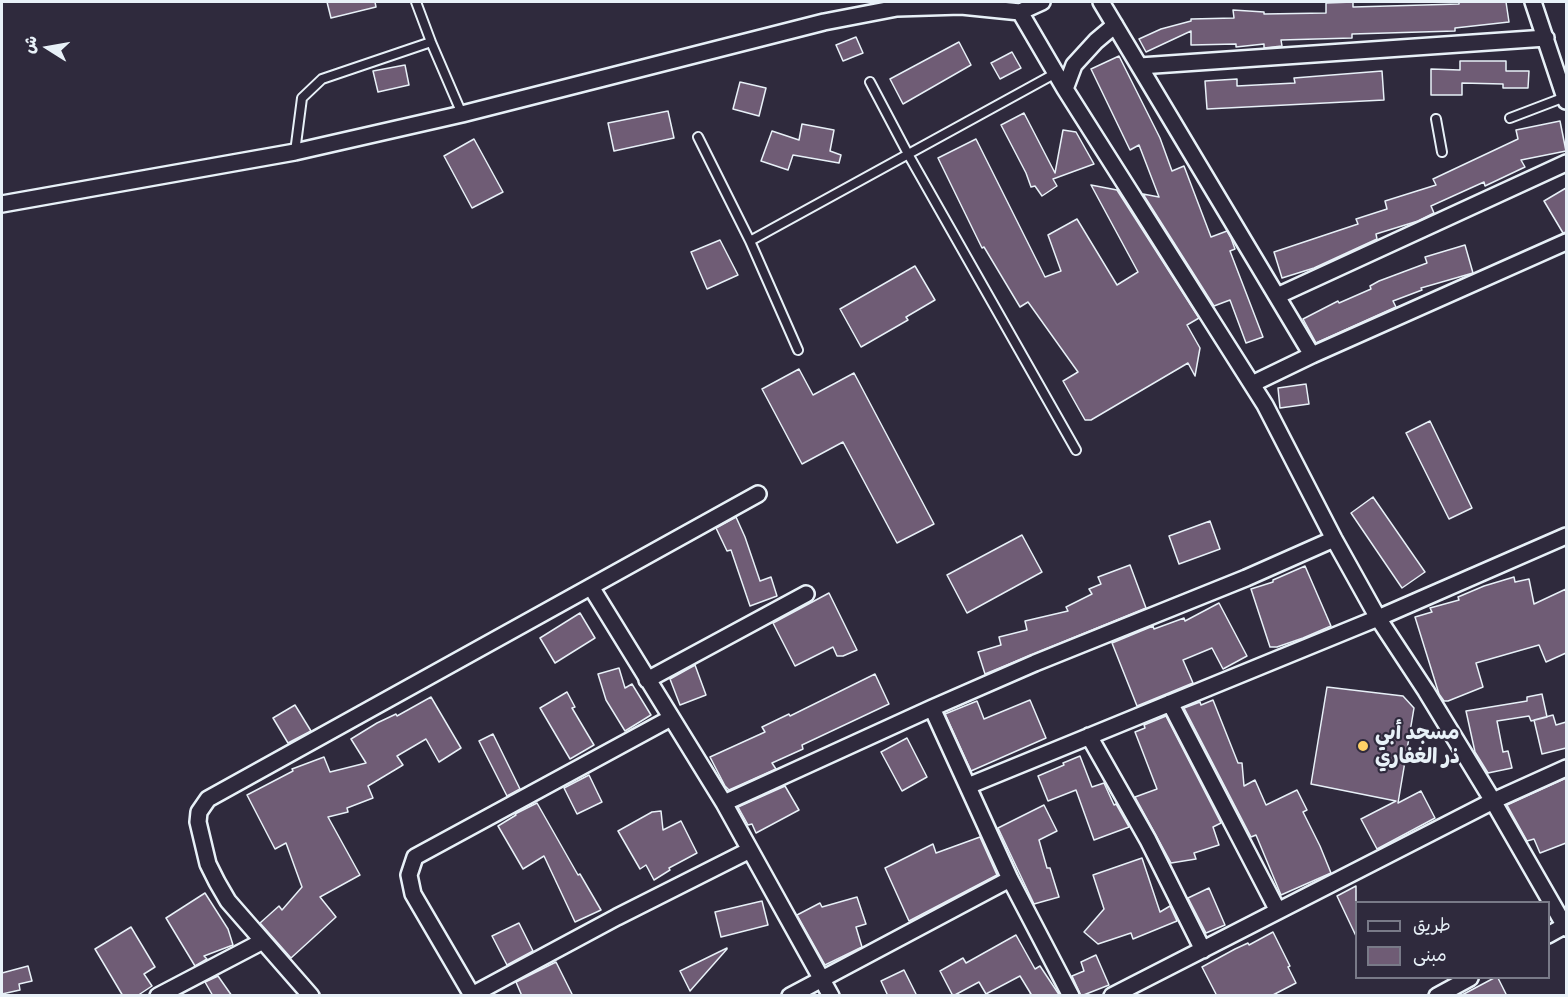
<!DOCTYPE html>
<meta charset="utf-8">
<style>
body{margin:0}
#map{position:relative;width:1568px;height:997px;overflow:hidden;background:#2f2a3d;font-family:Pangolin,"Playpen Sans Arabic",sans-serif}
canvas{display:block}
.frame{position:absolute;inset:0;border:3px solid #e8f1f8;pointer-events:none}
.legend{position:absolute;left:1355px;top:901px;width:195px;height:78px;box-sizing:border-box;background:#2f2a3d;border:2px solid #797a88;margin:0;padding:8px 10px;list-style:none;font-size:18px;color:#e8f1f8}
.legend li{display:flex;align-items:center;gap:12px;height:30px}
.legend b{width:30px;border:2px solid #797a88}
.north{position:absolute;left:18px;top:18px;width:60px;height:60px;-webkit-text-stroke:4px #2f2a3d;paint-order:stroke;rotate:281deg;font-size:16px;font-weight:700;line-height:24px;text-align:center;color:#e8f1f8}
.north::after{content:'';display:block;margin:auto;width:21px;height:27px;background:#e8f1f8;clip-path:polygon(50% 0,100% 100%,50% 72%,0 100%)}
</style>
<div id="map">
<canvas width="1568" height="997"></canvas>
<div class="frame"></div>
<ul class="legend">
<li><b style="height:8px;background:#2f2a3d"></b>طريق</li>
<li><b style="height:16px;background:#6f5c75"></b>مبنى</li>
</ul>
<div class="north">ش</div>
</div>
<script>
const g = document.querySelector('canvas').getContext('2d');
g.lineJoin = 'round';
function paint(path, color) { g.fillStyle = color; g.fill(path, 'evenodd'); }
const shape = rows => new Path2D(rows.map(r => 'M' + r).join(''));
function strokePath(path, color, width, dash) { g.strokeStyle = color; g.lineWidth = width; g.lineCap = dash ? 'butt' : 'round'; g.setLineDash(dash || []); g.stroke(path); }
function drawText(font, color, halo, rows, align = 'center') {
  g.font = font + ' Pangolin,"Playpen Sans Arabic",sans-serif'; g.lineWidth = 4.5; g.setLineDash([]); g.textBaseline = 'middle'; g.strokeStyle = halo; g.fillStyle = color; for (const [text, x, y, turn = 0] of rows) {
    g.save(); g.translate(x, y); g.rotate((+turn || 0) * Math.PI / 180); g.textAlign = isNaN(turn) ? turn : align; if (halo) g.strokeText(text, 0, 0); g.fillText(text, 0, 0); g.restore();
  }
}
const building = shape([
 [327,2,375,2,376,7,331,18,327,2],
 [1353,2,1353,7,1459,4,1459,2,1506,2,1509,22,1455,28,1455,31,1352,34,1352,38,1281,40,1282,46,1264,48,1264,44,1236,47,1236,44,1191,45,1191,31,1146,52,1139,39,1161,29,1191,21,1191,19,1234,18,1233,10,1264,12,1264,14,1326,13,1326,3,1353,2],
 [856,37,863,53,843,61,836,45,856,37],
 [959,42,971,65,903,104,890,79,959,42],
 [1012,52,1021,68,1000,79,991,63,1012,52],
 [1119,56,1160,138,1172,171,1184,166,1211,237,1227,231,1231,238,1235,249,1230,251,1263,337,1246,343,1230,300,1214,306,1143,194,1159,197,1139,145,1130,150,1091,69,1119,56],
 [1460,61,1506,61,1506,71,1529,71,1528,88,1503,88,1503,84,1462,83,1462,95,1431,95,1431,69,1460,70,1460,61],
 [405,65,409,85,378,92,373,71,405,65],
 [1382,71,1384,100,1207,109,1205,81,1237,79,1237,86,1295,83,1294,78,1382,71],
 [740,82,766,88,759,116,733,109,740,82],
 [668,111,674,138,614,151,608,123,668,111],
 [1024,113,1055,173,1063,130,1076,132,1094,164,1053,179,1057,186,1042,196,1035,186,1031,187,1026,173,1001,125,1024,113],
 [1560,121,1566,151,1521,160,1525,167,1485,186,1484,182,1431,206,1434,213,1418,221,1376,234,1377,239,1314,268,1282,278,1274,252,1358,224,1356,219,1387,209,1385,201,1436,185,1433,179,1518,139,1516,130,1560,121],
 [802,124,834,130,830,151,841,155,839,163,793,155,788,170,761,161,772,131,799,140,802,124],
 [474,139,503,192,472,208,444,156,474,139],
 [976,139,1045,277,1061,271,1048,235,1077,219,1117,285,1138,272,1091,185,1117,190,1199,318,1187,325,1200,348,1195,376,1188,363,1091,420,1085,420,1063,381,1078,372,1028,302,1020,307,984,247,982,248,938,158,976,139],
 [1566,188,1566,232,1563,233,1544,201,1566,188],
 [720,240,738,275,707,289,691,252,720,240],
 [1465,245,1473,273,1421,288,1422,290,1393,301,1396,307,1316,343,1303,319,1338,301,1339,303,1371,289,1370,286,1379,281,1427,263,1425,257,1465,245],
 [915,266,935,300,906,317,908,320,861,347,840,309,915,266],
 [799,369,813,395,854,373,934,524,897,543,843,442,802,464,762,389,799,369],
 [1306,384,1309,404,1280,408,1278,388,1306,384],
 [1430,421,1472,508,1449,519,1406,433,1430,421],
 [1373,497,1425,572,1402,588,1351,513,1373,497],
 [736,517,745,537,760,581,771,577,777,596,750,606,731,550,727,551,716,528,736,517],
 [1210,521,1220,549,1179,564,1169,536,1210,521],
 [1022,535,1042,572,967,613,947,575,1022,535],
 [1130,565,1146,608,985,674,978,652,1001,645,999,637,1027,630,1025,621,1068,611,1066,607,1092,594,1089,589,1101,584,1098,577,1130,565],
 [1305,566,1331,626,1303,638,1277,647,1270,647,1251,589,1273,582,1273,580,1305,566],
 [1514,577,1515,582,1529,579,1534,604,1566,589,1566,653,1546,662,1539,645,1476,663,1483,687,1448,701,1444,701,1439,694,1415,617,1432,612,1430,608,1459,600,1458,597,1484,586,1514,577],
 [829,593,857,650,843,656,837,656,833,647,795,666,773,623,829,593],
 [1219,603,1247,656,1223,669,1212,648,1183,660,1193,683,1137,706,1112,643,1153,626,1154,629,1184,618,1185,621,1219,603],
 [580,613,595,638,555,663,540,638,580,613],
 [695,665,706,695,680,705,670,679,695,665],
 [619,668,625,688,632,684,651,715,625,731,606,700,598,674,619,668],
 [875,674,889,704,802,745,803,749,772,763,776,769,729,790,725,786,710,757,765,732,762,727,789,714,790,716,875,674],
 [1327,687,1403,696,1414,708,1398,803,1421,791,1435,818,1377,849,1361,819,1396,801,1311,784,1327,687],
 [567,692,575,707,572,708,594,745,570,759,540,708,567,692],
 [1542,694,1547,717,1531,721,1529,716,1497,721,1503,752,1508,751,1512,768,1488,773,1475,752,1466,711,1527,701,1527,697,1542,694],
 [431,697,461,748,439,762,426,739,397,756,403,765,368,786,373,798,347,808,348,812,328,817,360,875,320,897,336,917,291,958,260,923,279,906,282,910,302,887,286,843,275,849,247,795,293,771,292,769,324,757,330,772,366,763,351,739,377,723,396,714,397,716,431,697],
 [1030,700,1046,738,971,771,945,714,977,701,984,719,1030,700],
 [1213,700,1238,763,1242,763,1244,786,1255,780,1266,805,1297,790,1307,810,1303,812,1320,846,1331,873,1281,895,1256,835,1251,837,1184,708,1200,702,1201,705,1213,700],
 [295,705,311,731,288,743,273,718,295,705],
 [1553,715,1556,725,1566,722,1566,748,1542,754,1534,720,1553,715],
 [1166,716,1221,823,1213,827,1219,845,1194,853,1196,859,1171,863,1135,797,1157,789,1135,732,1145,728,1144,725,1166,716],
 [493,734,520,789,507,796,479,741,493,734],
 [907,738,927,777,902,791,881,752,907,738],
 [1080,756,1092,787,1104,783,1114,805,1116,804,1129,827,1094,840,1076,790,1048,801,1038,776,1064,765,1063,763,1080,756],
 [589,775,602,802,577,814,564,788,589,775],
 [1566,778,1566,843,1540,853,1534,839,1527,841,1507,805,1566,778],
 [785,786,799,810,756,833,752,824,748,825,738,807,785,786],
 [537,803,578,875,580,874,601,910,575,922,544,856,523,869,498,826,516,815,515,814,537,803],
 [1044,805,1057,831,1039,840,1047,868,1050,868,1059,897,1034,904,998,828,1044,805],
 [661,811,663,830,681,821,697,853,669,868,670,870,654,880,646,865,640,869,618,831,652,812,661,811],
 [980,837,997,875,909,921,885,868,933,844,936,853,980,837],
 [1142,858,1160,912,1170,906,1177,921,1133,939,1131,933,1098,944,1084,932,1104,909,1093,875,1142,858],
 [1356,886,1356,936,1337,896,1356,886],
 [1209,888,1225,925,1206,933,1188,898,1209,888],
 [205,893,228,929,233,945,204,956,207,959,195,966,166,918,205,893],
 [857,897,866,924,856,927,862,947,825,965,797,915,820,903,822,907,857,897],
 [762,901,768,925,721,937,715,912,762,901],
 [519,923,533,951,507,965,492,936,519,923],
 [131,927,155,967,144,974,152,986,137,996,123,996,95,949,131,927],
 [1273,932,1290,966,1288,967,1296,983,1271,996,1217,996,1202,967,1235,949,1248,943,1249,945,1273,932],
 [1016,935,1035,969,1040,966,1060,996,1026,996,1031,994,1020,976,986,994,979,982,953,996,940,971,963,958,966,963,1016,935],
 [727,948,727,949,690,991,680,971,727,948],
 [1096,955,1109,985,1081,996,1072,976,1084,971,1081,962,1096,955],
 [556,962,573,996,522,996,516,982,556,962],
 [28,966,32,981,19,984,20,990,2,994,2,973,28,966],
 [904,970,917,996,888,996,881,981,904,970],
 [218,976,232,996,213,996,205,982,218,976],
 [1494,978,1498,978,1507,996,1460,996,1494,978]
]);
paint(building, '#6f5c75');
strokePath(building, '#e8f1f8', 1.5);
const lane = shape([
 [416,2,431,42,462,114],
 [870,82,908,154,1076,450],
 [1510,118,1565,97],
 [1436,119,1442,152],
 [698,137,750,241,798,350],
 [295,152,302,98,322,79,431,42],
 [750,241,1056,73]
]);
const street = shape([
 [1101,2,1312,355],
 [1533,2,1566,101],
 [1020,12,1065,89,1265,405,1334,539,1378,618,1426,691,1493,801,1566,928],
 [1140,66,1546,38],
 [1065,89,1074,65,1096,41,1115,25],
 [2,204,295,152,462,114,824,22,897,8,961,6,1020,12,1042,2],
 [1277,296,1566,163],
 [1252,384,1312,355,1566,242],
 [591,587,724,803,831,996],
 [647,680,806,594],
 [1170,703,1278,911,1493,801,1566,768],
 [932,708,1010,879,1071,996],
 [1089,736,1148,840,1203,950],
 [968,786,1378,618,1566,536],
 [724,803,932,708,1035,663,1246,578,1334,539],
 [1548,935,1566,925],
 [472,995,413,894,409,875,415,857,671,718],
 [158,996,263,941],
 [311,996,228,901,217,882,208,864,198,822,199,812,208,799,758,494],
 [470,996,617,917,750,850],
 [790,996,1010,879],
 [1112,996,1278,911],
 [1437,996,1470,978]
]);
strokePath(lane, '#e8f1f8', 12);
strokePath(street, '#e8f1f8', 20);
strokePath(lane, '#2f2a3d', 8);
strokePath(street, '#2f2a3d', 15);
for (const [x, y, r, color] of [
 [1363,746,6,"#ffd166"]
]) { const dot = new Path2D(); dot.arc(x, y, r, 0, 2 * Math.PI); g.fillStyle = color; g.fill(dot); strokePath(dot, '#2f2a3d', 2); }
drawText('bold 21px', '#e8f1f8', '#2f2a3d', [
 ["مسجد أبي",1375,734],
 ["ذر الغفاري",1375,758]
], 'left');
</script>
